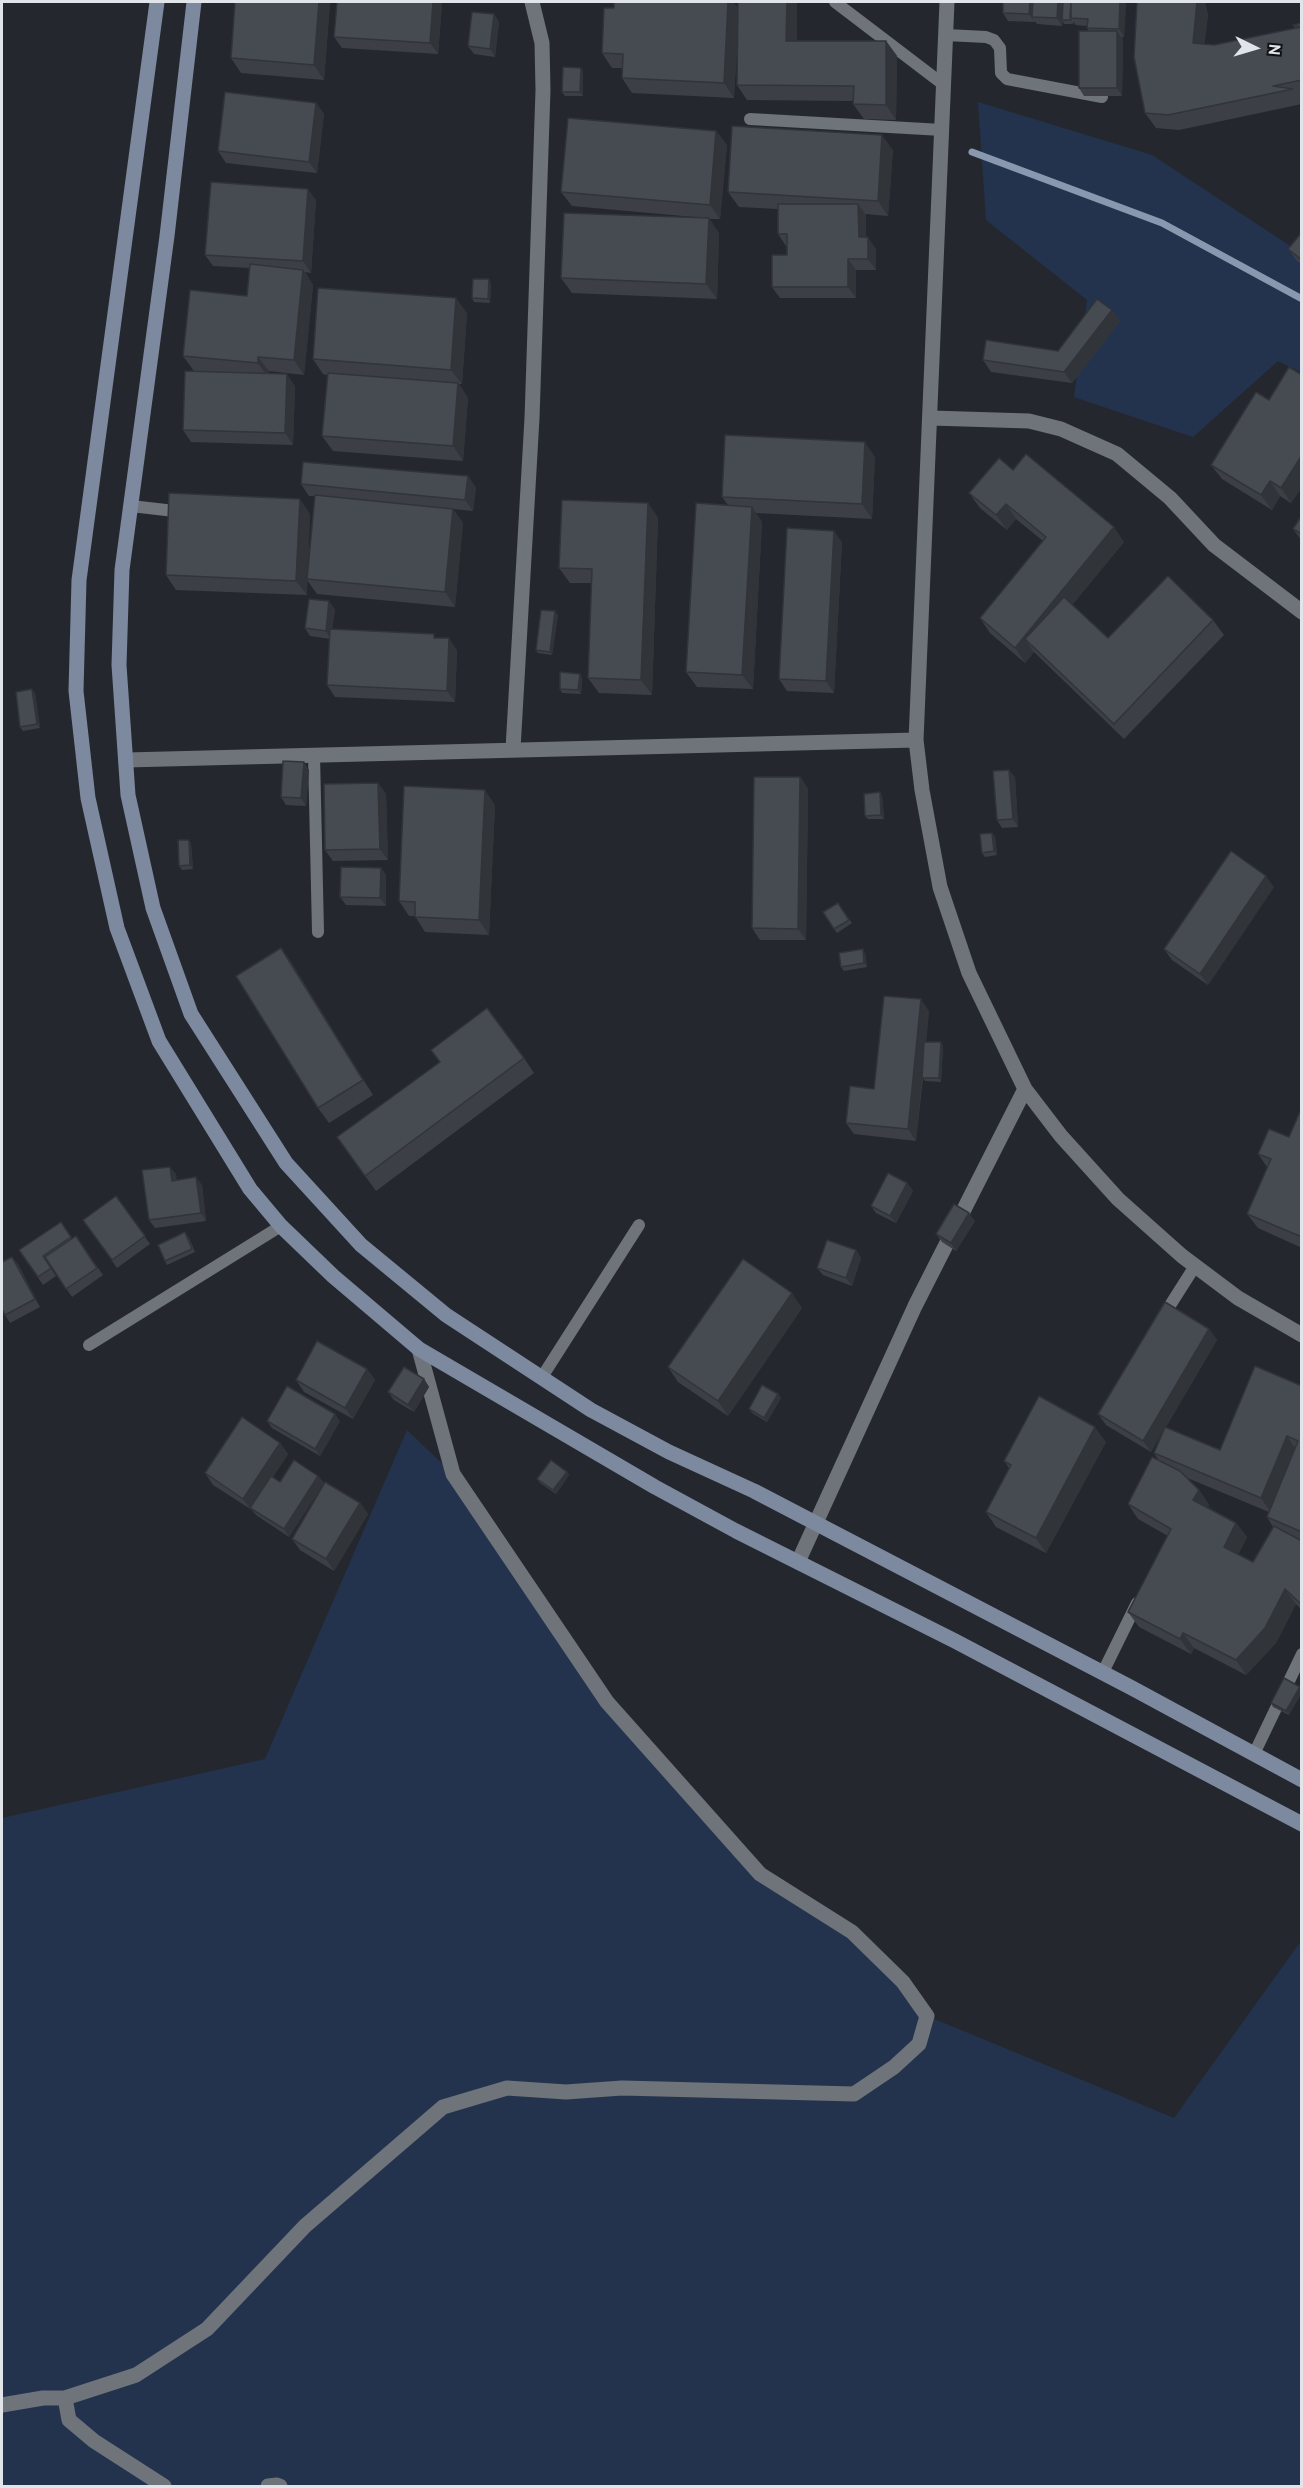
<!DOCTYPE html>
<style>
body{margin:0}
#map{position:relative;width:1303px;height:2488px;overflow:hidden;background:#24282e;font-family:Overpass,sans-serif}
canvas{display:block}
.frame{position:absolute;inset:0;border:3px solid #e1e4e8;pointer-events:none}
.north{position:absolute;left:1225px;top:18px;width:60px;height:60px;-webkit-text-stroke:4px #0f1113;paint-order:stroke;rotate:95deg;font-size:16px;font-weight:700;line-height:24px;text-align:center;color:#e1e4e8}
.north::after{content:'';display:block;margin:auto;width:21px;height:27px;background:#e1e4e8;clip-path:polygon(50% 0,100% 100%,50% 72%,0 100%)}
</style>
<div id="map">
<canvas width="1303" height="2488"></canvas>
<div class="frame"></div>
<div class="north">N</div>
</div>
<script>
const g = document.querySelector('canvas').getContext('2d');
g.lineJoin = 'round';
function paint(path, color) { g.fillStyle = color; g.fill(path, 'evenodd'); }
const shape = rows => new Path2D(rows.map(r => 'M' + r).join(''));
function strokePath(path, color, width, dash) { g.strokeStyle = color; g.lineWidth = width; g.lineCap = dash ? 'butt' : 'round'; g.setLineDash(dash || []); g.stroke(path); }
paint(shape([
 [978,102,1152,155,1301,253,1301,372,1278,361,1193,437,1074,397,1087,300,986,220],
 [407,1430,453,1474,607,1702,760,1874,852,1932,927,2016,1174,2118,1301,1941,1301,2486,2,2486,2,1818,265,1759]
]), '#23334e');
strokePath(shape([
 [972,152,1162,223,1302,299]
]), '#8997af', 7);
strokePath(shape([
 [835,2,944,85],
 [946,35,986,37,994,40,1000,48,1001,73,1007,79,1102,97],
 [750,119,942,130],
 [131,506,183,512],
 [314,755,318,932],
 [1162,1318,1195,1266],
 [89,1345,281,1226],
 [542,1377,639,1225],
 [1103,1672,1137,1603],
 [1254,1754,1302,1654]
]), '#6f737a', 12);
strokePath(shape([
 [947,2,916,740,922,790,940,887,969,973,1025,1089,1061,1136,1118,1199,1182,1256,1238,1298,1302,1335],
 [931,418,1029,421,1061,429,1117,454,1170,498,1214,545,1302,612],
 [513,749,532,418,543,90,542,43,532,2],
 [126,760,916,740],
 [798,1562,915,1306,1025,1089],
 [65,2398,69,2420,94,2441,164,2486],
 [2,2405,43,2398,65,2398,136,2375,207,2329,305,2226,443,2107,507,2088,566,2092,622,2088,854,2094,894,2067,919,2044,927,2016,903,1982,852,1932,760,1874,607,1702,453,1474,419,1349],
 [268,2486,277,2485,280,2486]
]), '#6f737a', 15);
strokePath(shape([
 [157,2,79,580,76,691,88,798,117,928,159,1041,250,1189,281,1226,333,1276,419,1349,655,1487,736,1531,955,1641,1302,1824],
 [194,2,167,236,122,570,119,665,128,795,153,908,191,1014,286,1163,361,1245,446,1315,591,1410,669,1452,754,1491,1132,1688,1302,1780]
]), '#7c899e', 15);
paint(shape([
 [330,2,324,80,241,73,231,58],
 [337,2,440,2,442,4,438,54,342,48,334,37],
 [614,2,733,2,738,8,797,2,797,41,886,41,897,56,896,120,864,119,853,104,854,101,747,100,737,85,737,47,734,98,632,93,622,78,622,68,612,68,602,53,614,8],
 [1126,2,1124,37,1121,37,1123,39,1122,96,1084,96,1079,88,1089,31,1087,28,1087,26,1076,25,1073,22,1073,24,1064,24,1063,21,1062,26,1037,24,1035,21,1035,22,1008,21,1003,13],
 [1137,2,1205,2,1208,15,1204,44,1214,45,1295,28,1293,25,1302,23,1302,97,1299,98,1302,101,1302,104,1179,130,1156,128,1145,113],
 [494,14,499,22,495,57,474,54,468,46],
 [581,68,583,71,583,96,565,96,562,92],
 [316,103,324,114,317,173,226,163,218,151],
 [716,131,727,145,720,219,709,219,719,233,717,299,572,293,561,278,705,218,572,206,561,192],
 [893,150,888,216,866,214,866,237,876,249,876,270,856,270,856,298,780,298,772,287,787,255,787,246,786,246,778,234,778,209,739,207,728,192],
 [316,200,311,273,305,272,313,285,304,375,269,371,268,374,295,386,293,445,191,442,183,430,194,371,183,356,247,296,250,268,213,266,205,255],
 [1302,232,1302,265,1296,260,1288,249],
 [491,283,490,303,474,302,472,298],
 [1112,310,1120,321,1072,383,991,372,983,360,1058,351],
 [467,313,462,384,459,384,468,398,463,461,333,451,322,436,327,375,323,374,313,359],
 [1302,375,1302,487,1291,503,1280,496,1272,510,1222,479,1211,465,1269,400],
 [875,457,872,519,756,513,762,522,753,689,697,687,686,672,728,505,722,497],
 [1013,470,1124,542,1072,605,1108,638,1213,620,1224,635,1124,739,1034,652,1025,663,990,633,980,618,1043,541,1016,519,1007,530,980,508,969,493],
 [468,476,476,488,473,511,453,509,463,523,455,607,317,594,307,580,307,595,176,590,166,575,310,514,308,567,315,496,309,496,301,484],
 [648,503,658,518,652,695,599,693,588,678,592,583,570,583,559,568],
 [1302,515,1302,541,1293,529],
 [842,542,834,693,787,691,779,679],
 [335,609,332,629,437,638,457,650,455,702,335,697,327,685,330,639,310,636,305,628],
 [558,615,552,655,538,653,536,650],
 [582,678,581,694,562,693,560,689],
 [35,693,40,728,23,731,20,727],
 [309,770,306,806,286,805,281,797],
 [800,777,808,789,806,940,760,940,752,928],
 [1015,777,1018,827,1002,828,997,820],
 [378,783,386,794,388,860,333,861,325,850],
 [882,796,884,819,868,819,865,816],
 [495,805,489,935,425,932,415,916,409,916,399,901],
 [995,836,997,855,985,857,982,853],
 [189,840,191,844,193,869,182,870,179,866],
 [381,868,386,875,386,906,346,905,340,897],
 [1274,887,1208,985,1172,960,1164,949],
 [838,903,852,923,837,933,823,912],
 [281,948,291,962,373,1095,329,1123,318,1108],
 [865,953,867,967,844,971,841,967],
 [929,1011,926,1042,943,1046,941,1082,925,1081,923,1078,916,1141,854,1134,846,1123,874,1089],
 [431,1050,524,1058,534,1073,376,1191,337,1137,440,1062],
 [1302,1107,1302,1248,1258,1228,1247,1214,1267,1167,1258,1154,1289,1137],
 [176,1174,176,1180,202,1185,206,1221,155,1228,149,1220],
 [907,1183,913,1191,896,1223,876,1213,871,1206],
 [116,1196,150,1244,117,1268,83,1220],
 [975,1221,956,1251,942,1242,936,1234],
 [61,1222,72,1239,76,1236,103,1275,72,1297,49,1264,48,1264,56,1276,43,1285,19,1250],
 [188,1236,195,1252,167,1265,165,1261],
 [856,1250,861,1258,852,1286,823,1275,817,1268],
 [2,1262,18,1264,40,1307,10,1323,2,1310,2,1311],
 [802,1308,728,1416,678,1382,668,1367],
 [1209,1329,1217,1340,1166,1427,1220,1450,1302,1386,1302,1610,1296,1604,1276,1643,1246,1675,1194,1648,1191,1654,1139,1627,1128,1612,1168,1536,1138,1519,1128,1504,1159,1461,1154,1453,1162,1432,1151,1452,1106,1425,1098,1414],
 [1185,1477,1269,1512,1267,1517,1273,1527,1253,1562,1238,1555,1247,1537,1236,1523,1208,1507,1209,1505,1199,1490],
 [367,1369,375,1380,353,1419,304,1392,296,1380],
 [424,1379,429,1387,414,1412,394,1400,388,1392],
 [778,1394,781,1398,767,1422,752,1413,749,1409],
 [267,1421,340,1421,320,1456,272,1428],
 [1106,1442,1046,1553,996,1527,986,1512,1009,1468,1004,1461],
 [280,1443,288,1454,273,1477,280,1482,318,1476,324,1483,289,1537,256,1515,252,1510,213,1485,205,1473],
 [567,1472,569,1475,556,1494,540,1483,537,1479],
 [360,1503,368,1514,334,1571,300,1550,292,1539],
 [1300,1687,1302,1690,1302,1692,1289,1715,1273,1707,1271,1703]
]), '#3c4046');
paint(shape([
 [319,2,330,2,324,80,314,65],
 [433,2,440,2,442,4,438,54,430,43],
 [728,2,733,2,739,10,734,98,724,83],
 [787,2,797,2,797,55,786,41],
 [1030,2,1036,2,1032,17,1035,22,1029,14],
 [1058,2,1064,2,1062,26,1057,18],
 [1120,2,1126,2,1124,37,1119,29],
 [1197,2,1205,2,1208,15,1203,58,1193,43],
 [494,14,499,22,495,57,490,49],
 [1117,31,1123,39,1122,96,1117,88],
 [886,41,897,56,896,120,886,105],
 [581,68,583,71,583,96,580,92],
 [316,103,324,114,317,173,309,162],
 [716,131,727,145,720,219,710,205],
 [882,135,893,150,888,216,878,201],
 [308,189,316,200,311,273,303,261],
 [858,204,866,215,866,249,859,237],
 [709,218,719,233,717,299,706,284],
 [868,237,876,249,876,270,868,259],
 [848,259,856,270,856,298,848,287],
 [303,270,313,285,304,375,294,360],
 [489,279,491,283,490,303,488,299],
 [456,298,467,313,462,384,451,370],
 [1112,310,1120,321,1072,383,1064,372],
 [258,357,269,371,268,378,258,363],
 [287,374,295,386,293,445,285,433],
 [458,383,468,398,463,461,453,446],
 [865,442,875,457,872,519,862,504],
 [1302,455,1302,487,1291,503,1281,488],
 [468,476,476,488,473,511,465,500],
 [1270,481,1280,496,1272,510,1261,495],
 [300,499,310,514,307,595,296,581],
 [648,503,658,518,652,695,641,680],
 [1006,504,1016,519,1007,530,996,515],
 [752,507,762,522,753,689,742,675],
 [453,509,463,523,455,607,445,592],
 [1114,527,1124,542,1036,649,1025,639,1034,652,1025,663,1015,648],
 [834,531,842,542,834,693,826,681],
 [329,601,335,609,331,639,326,631],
 [555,611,558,615,552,655,550,652],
 [449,638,457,650,455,702,447,691],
 [580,674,582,678,581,694,578,690],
 [32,689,35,693,40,728,37,724],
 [304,762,309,770,306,806,301,798],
 [1009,770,1015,777,1018,827,1013,819],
 [800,777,808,789,806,940,798,929],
 [378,783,386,794,388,860,380,849],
 [485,790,495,805,489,935,479,920],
 [880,792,882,796,884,819,881,815],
 [992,833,995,836,997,855,994,851],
 [189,840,191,844,193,869,190,865],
 [381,868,386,875,386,906,380,898],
 [1266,876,1274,887,1208,985,1200,974],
 [281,948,291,962,373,1095,363,1080],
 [863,949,865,953,867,967,864,963],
 [921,999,929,1011,916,1141,908,1129],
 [941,1042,943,1046,941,1082,939,1078],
 [170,1167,176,1174,178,1188,172,1181],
 [196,1177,202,1185,206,1221,201,1213],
 [907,1183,913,1191,896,1223,890,1216],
 [969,1213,975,1221,956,1251,951,1243],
 [856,1250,861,1258,852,1286,846,1278],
 [12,1257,18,1264,40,1307,35,1299],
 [792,1293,802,1308,728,1416,718,1401],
 [1209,1329,1217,1340,1151,1452,1143,1441],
 [367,1369,375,1380,353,1419,345,1408],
 [424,1379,429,1387,414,1412,408,1405],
 [778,1394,781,1398,767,1422,764,1418],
 [335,1414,340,1421,320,1456,315,1449],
 [1095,1427,1106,1442,1046,1553,1036,1538],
 [1287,1436,1297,1451,1271,1513,1261,1498],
 [280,1443,288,1454,252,1509,250,1508,251,1510,243,1499],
 [567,1472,569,1475,556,1494,553,1490],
 [318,1476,324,1483,289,1537,284,1529],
 [1199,1490,1209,1505,1204,1515,1193,1500],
 [360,1503,368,1514,334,1571,326,1559],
 [1236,1523,1247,1537,1234,1562,1224,1547],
 [1285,1589,1296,1604,1276,1643,1246,1675,1236,1660],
 [1183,1633,1194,1648,1191,1654,1180,1639],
 [1300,1687,1302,1690,1302,1692,1289,1715,1286,1711]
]), '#313439');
const building = shape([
 [235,2,319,2,314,65,231,58,235,2],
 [337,2,433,2,430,43,334,37,337,2],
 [614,2,728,2,724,83,622,78,623,54,602,53,604,8,614,8,614,2],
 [738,2,787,2,786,41,886,41,886,105,853,104,854,86,737,85,738,2],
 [1003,2,1030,2,1029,14,1003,13,1003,2],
 [1033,2,1058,2,1057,18,1032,17,1033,2],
 [1063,2,1071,2,1071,20,1062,20,1063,2],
 [1071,2,1120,2,1119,29,1087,28,1088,19,1070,18,1071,2],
 [1137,2,1197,2,1193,43,1214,45,1301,27,1293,25,1302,23,1302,80,1273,86,1293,89,1168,115,1145,113,1134,57,1137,2],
 [472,12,494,14,490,49,468,46,472,12],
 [1079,31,1117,31,1117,88,1079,88,1079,31],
 [563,67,581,68,580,92,562,92,563,67],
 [225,92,316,103,309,162,218,151,225,92],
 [568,118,716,131,710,205,561,192,568,118],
 [732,126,882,135,878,201,728,192,732,126],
 [211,182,308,189,303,261,205,255,211,182],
 [778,204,858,204,859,237,868,237,868,259,848,259,848,287,772,287,772,255,787,255,787,234,778,234,778,204],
 [564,213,709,218,706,284,561,278,564,213],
 [1302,232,1302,260,1288,249,1302,232],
 [250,264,303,270,294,360,258,357,258,363,183,356,190,290,247,296,250,264],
 [473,279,489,279,488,299,472,298,473,279],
 [318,288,456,298,451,370,313,359,318,288],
 [1097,299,1112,310,1064,372,983,360,986,340,1058,351,1097,299],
 [1289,367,1302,375,1302,455,1281,488,1270,481,1261,495,1211,465,1256,392,1269,400,1289,367],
 [185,371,287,374,285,433,183,430,185,371],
 [328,373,458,383,453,446,322,436,328,373],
 [725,435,865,442,862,504,722,497,725,435],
 [1026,454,1114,527,1015,648,980,618,1046,537,1006,504,996,515,969,493,999,458,1013,470,1026,454],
 [303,462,468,476,465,500,301,484,303,462],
 [169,493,300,499,296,581,166,575,169,493],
 [315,495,453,509,445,592,307,579,315,495],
 [562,500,648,503,641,680,588,678,592,569,559,568,562,500],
 [696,503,752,507,742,675,686,672,696,503],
 [1302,515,1302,534,1293,529,1302,515],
 [787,528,834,531,826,681,779,679,787,528],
 [1168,576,1213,620,1114,724,1025,639,1064,597,1108,638,1168,576],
 [309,599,329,601,326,631,305,628,309,599],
 [541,610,555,611,550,652,536,650,541,610],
 [330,629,434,634,434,638,449,638,447,691,327,685,330,629],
 [560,672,580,674,578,690,560,689,560,672],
 [32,689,37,724,20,727,16,692,32,689],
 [283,761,304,762,301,798,281,797,283,761],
 [1009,770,1013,819,997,820,993,771,1009,770],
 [754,777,800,777,798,929,752,928,754,777],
 [378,783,380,849,325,850,324,784,378,783],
 [404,786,485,790,479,920,415,917,415,902,399,901,404,786],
 [880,792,881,815,865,816,864,794,880,792],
 [992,833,994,851,982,853,980,834,992,833],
 [178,840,189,840,190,865,179,866,178,840],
 [1231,851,1266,876,1200,974,1164,949,1231,851],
 [341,867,381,868,380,898,340,897,341,867],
 [838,903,849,920,834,929,823,912,838,903],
 [281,948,363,1080,318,1108,236,976,281,948],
 [863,949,864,963,841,967,839,953,863,949],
 [884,996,921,999,908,1129,846,1123,850,1086,874,1089,884,996],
 [487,1008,524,1058,365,1176,337,1137,440,1062,431,1050,487,1008],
 [924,1042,941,1042,939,1078,922,1078,924,1042],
 [1302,1107,1302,1237,1247,1214,1271,1159,1258,1154,1269,1129,1289,1137,1302,1107],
 [170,1167,172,1181,196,1177,201,1213,149,1220,142,1170,170,1167],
 [888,1173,907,1183,890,1216,871,1206,888,1173],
 [116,1196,145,1236,112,1260,83,1220,116,1196],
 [954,1204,969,1213,951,1243,936,1234,954,1204],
 [61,1222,71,1237,43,1256,51,1268,38,1277,19,1250,61,1222],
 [185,1232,192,1249,165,1261,158,1245,185,1232],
 [76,1236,97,1268,66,1289,45,1257,76,1236],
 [827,1240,856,1250,846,1278,817,1268,827,1240],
 [12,1257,35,1299,5,1315,2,1309,2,1262,12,1257],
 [743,1259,792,1293,718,1401,668,1367,743,1259],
 [1165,1302,1209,1329,1143,1441,1098,1414,1165,1302],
 [317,1341,367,1369,345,1408,296,1380,317,1341],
 [1255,1366,1302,1386,1302,1532,1267,1517,1298,1441,1287,1436,1261,1498,1154,1453,1165,1427,1220,1450,1255,1366],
 [404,1367,424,1379,408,1405,388,1392,404,1367],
 [762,1385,778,1394,764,1418,749,1409,762,1385],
 [287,1386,335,1414,315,1449,267,1421,287,1386],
 [1039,1396,1095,1427,1036,1538,986,1512,1011,1465,1004,1461,1039,1396],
 [242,1417,280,1443,243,1499,205,1473,242,1417],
 [1152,1457,1180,1471,1199,1490,1193,1500,1236,1523,1224,1547,1253,1562,1274,1526,1302,1541,1302,1605,1285,1589,1265,1628,1236,1660,1183,1633,1180,1639,1128,1612,1171,1529,1128,1504,1152,1457],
 [294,1460,318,1476,284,1529,250,1508,271,1476,280,1482,294,1460],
 [551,1460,567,1472,553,1490,537,1479,551,1460],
 [325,1482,360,1503,326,1559,292,1539,325,1482],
 [1284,1678,1300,1687,1286,1711,1271,1703,1284,1678]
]);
paint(building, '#464a51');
strokePath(building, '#313439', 1.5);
</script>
